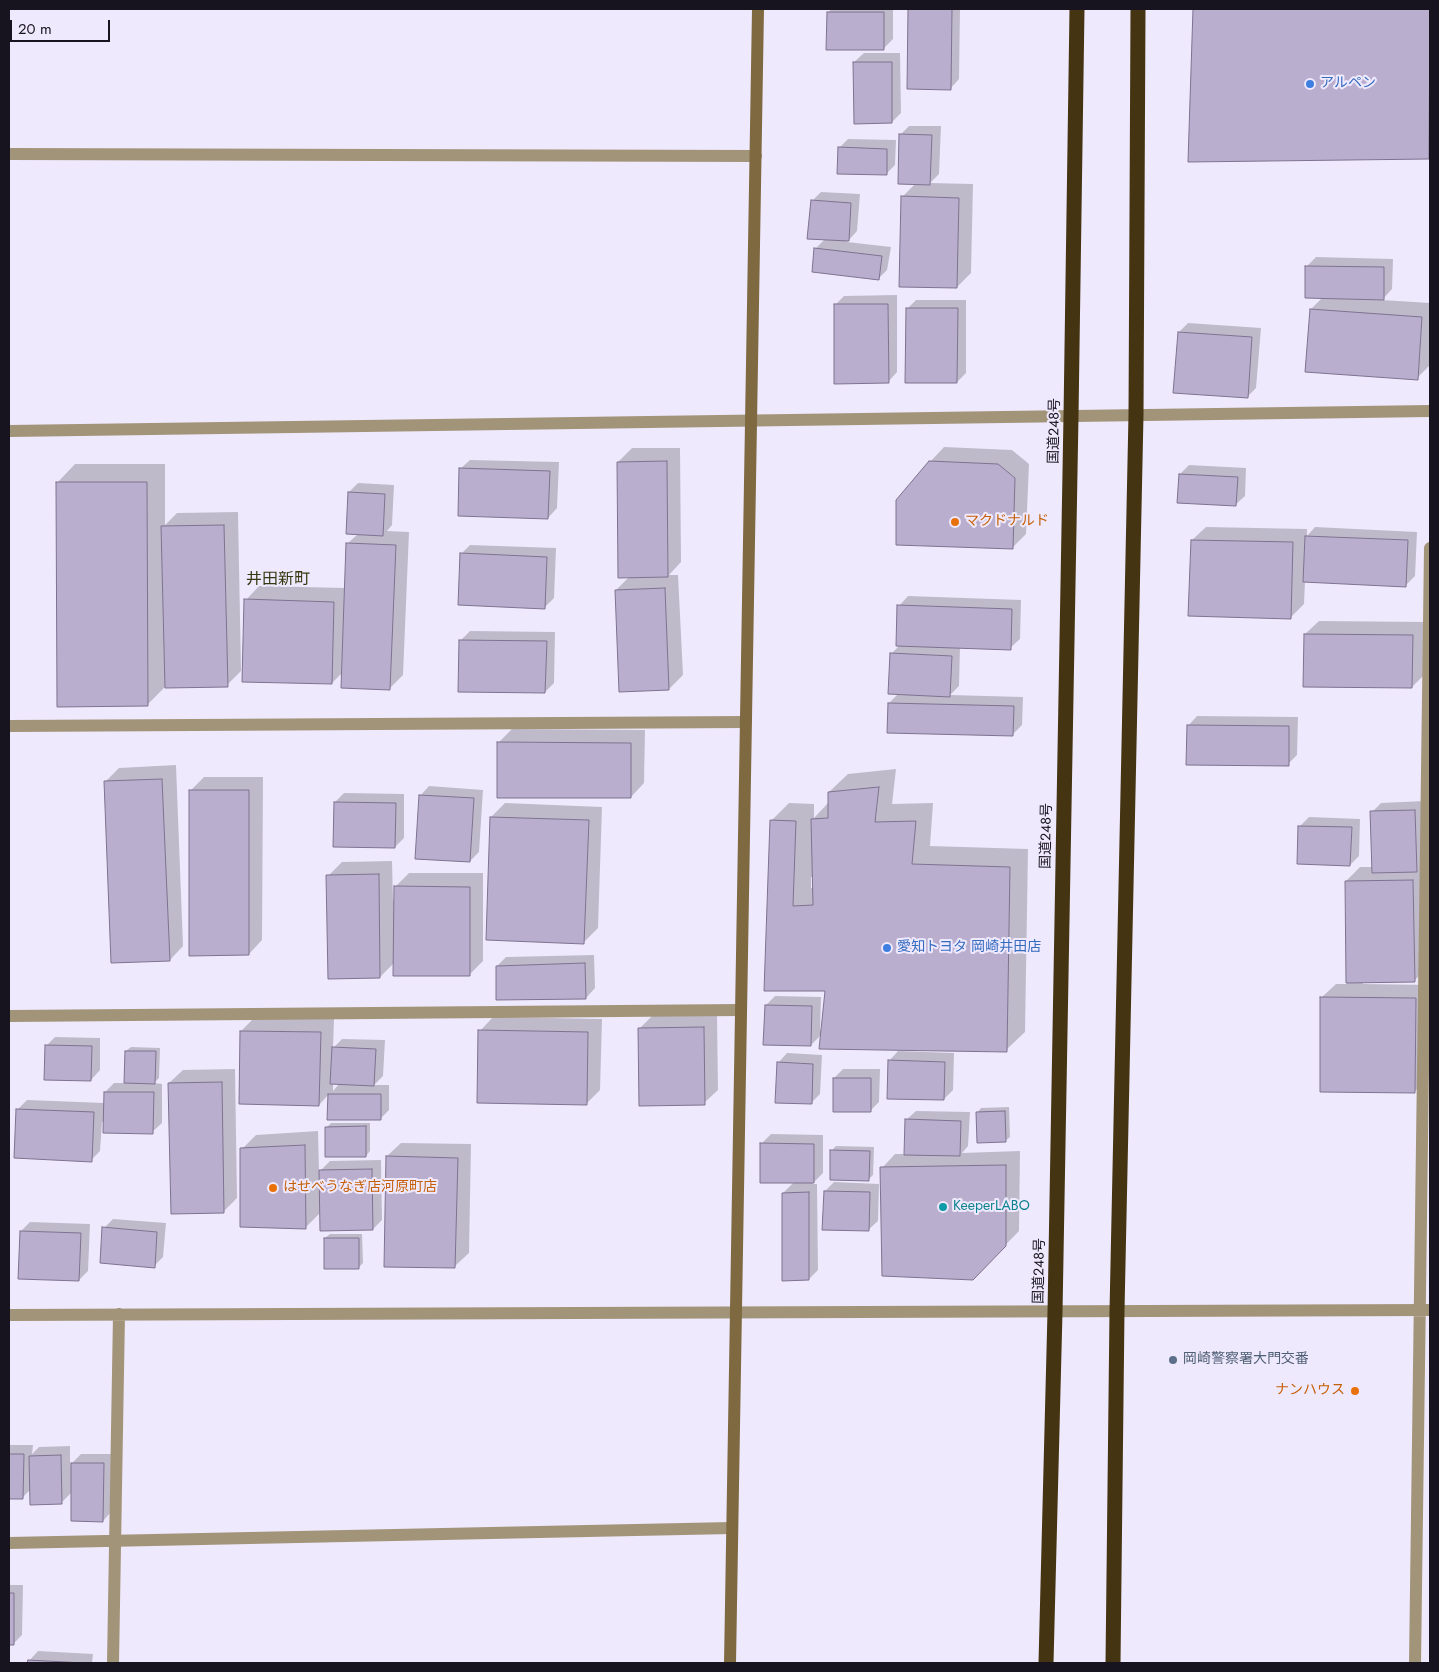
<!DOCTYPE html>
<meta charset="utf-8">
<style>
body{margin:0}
#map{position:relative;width:1439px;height:1672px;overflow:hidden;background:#efe9fd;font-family:Jost,sans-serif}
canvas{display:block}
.frame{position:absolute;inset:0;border:10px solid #18141f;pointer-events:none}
.scale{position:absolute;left:10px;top:20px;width:100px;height:22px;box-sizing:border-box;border:2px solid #18141f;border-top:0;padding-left:6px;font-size:15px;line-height:18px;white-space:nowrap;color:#18141f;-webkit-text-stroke:4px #efe9fd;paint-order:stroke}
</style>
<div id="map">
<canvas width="1439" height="1672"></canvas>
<div class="frame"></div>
<div class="scale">20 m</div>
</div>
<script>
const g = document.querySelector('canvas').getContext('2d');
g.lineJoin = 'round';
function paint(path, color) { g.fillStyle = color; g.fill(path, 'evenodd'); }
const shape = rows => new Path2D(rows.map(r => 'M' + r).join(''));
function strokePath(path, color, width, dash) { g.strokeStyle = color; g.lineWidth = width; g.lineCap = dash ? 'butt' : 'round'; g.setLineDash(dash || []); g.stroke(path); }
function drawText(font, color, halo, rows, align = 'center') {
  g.font = font + ' Jost,"Noto Sans JP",sans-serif'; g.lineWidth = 4; g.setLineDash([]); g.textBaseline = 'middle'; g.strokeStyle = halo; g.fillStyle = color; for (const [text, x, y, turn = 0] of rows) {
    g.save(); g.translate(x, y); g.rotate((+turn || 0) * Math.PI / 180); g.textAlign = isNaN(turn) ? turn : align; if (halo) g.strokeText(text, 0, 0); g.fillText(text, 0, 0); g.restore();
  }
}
paint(shape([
 [832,9,893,9,893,39,884,48,828,12],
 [909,9,960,9,959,79,950,89,908,88],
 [1194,9,1430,9,1430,156,1429,158,1190,161],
 [864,53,900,53,901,113,892,122,854,62],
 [909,126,941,126,939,174,930,183,973,184,971,273,957,287,902,197,916,183,900,135],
 [848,139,896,140,895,165,886,174,839,148],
 [821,192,860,194,857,231,847,242,891,247,887,270,878,279,816,248,825,239,812,201],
 [1316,257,1393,259,1392,289,1382,300,1430,303,1430,365,1417,378,1311,309,1323,297,1307,266],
 [897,295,897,372,888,382,835,305,844,296],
 [916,300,966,300,966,373,957,382,907,309],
 [1188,323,1261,328,1256,388,1247,397,1179,332],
 [944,447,1012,450,1029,464,1026,534,1012,548,930,462],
 [632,448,680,448,681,562,669,575,678,575,683,675,669,689,616,590,630,576,618,462],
 [470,460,559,462,557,508,548,518,460,469],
 [75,464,165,464,165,525,177,513,238,512,241,671,227,685,165,687,147,705,57,483],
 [1189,465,1246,468,1245,496,1235,505,1180,474],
 [358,483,394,485,392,525,387,531,409,532,403,675,389,689,343,672,332,683,246,600,259,586,346,588,347,544,358,534,349,492],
 [1206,527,1307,529,1307,536,1315,527,1417,532,1415,576,1406,585,1305,581,1304,604,1290,618,1192,540],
 [470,545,556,548,554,598,545,607,461,554],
 [908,596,1021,600,1020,639,1010,648,960,647,959,686,950,695,1023,697,1022,725,1013,734,889,703,899,693,891,654,900,645,899,606],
 [1319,621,1427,622,1426,673,1412,687,1305,634],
 [470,631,555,632,554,683,545,692,461,640],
 [1197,716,1298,717,1297,755,1288,764,1188,726],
 [512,729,645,730,644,783,631,797,498,743],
 [176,765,183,946,170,960,105,782,119,768],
 [896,769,892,804,933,803,930,846,1028,849,1025,1032,1006,1050,822,1034,811,1045,766,1005,775,996,821,997,820,1030,822,1030,826,990,765,989,771,821,789,803,814,804,814,818,829,802,829,792,848,774],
 [811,877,814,877,814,888,811,888],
 [204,777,263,777,262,940,249,954,190,791],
 [429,786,483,790,479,852,470,861,420,796],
 [344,793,404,794,404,838,395,847,335,802],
 [1424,801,1428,967,1414,981,1363,982,1363,984,1429,985,1428,1078,1414,1092,1322,997,1336,984,1347,984,1346,881,1360,867,1373,867,1372,812,1381,803],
 [505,803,602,807,598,928,584,942,491,817],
 [1309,817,1360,819,1359,856,1350,865,1300,826],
 [392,861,393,901,395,901,395,887,409,873,483,873,483,961,469,975,395,962,380,977,328,876,342,862],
 [594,955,595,988,586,998,497,966,506,957],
 [717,1014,718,1090,704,1103,639,1029,653,1015],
 [255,1017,334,1019,333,1048,342,1039,385,1040,383,1076,374,1085,389,1085,389,1110,380,1119,329,1094,319,1105,241,1031],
 [333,1083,340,1083,333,1091],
 [493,1017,602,1019,600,1090,586,1104,480,1031],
 [55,1037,100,1038,100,1070,91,1080,46,1046],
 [131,1047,160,1048,159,1078,154,1083,162,1084,162,1123,152,1132,102,1122,100,1151,91,1160,18,1109,27,1100,105,1103,105,1092,114,1083,125,1083,126,1051],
 [898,1051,954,1053,953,1090,944,1099,889,1061],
 [787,1053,822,1055,820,1094,811,1103,778,1063],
 [235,1069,237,1198,223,1212,169,1083,183,1070],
 [843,1069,880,1069,879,1102,870,1111,834,1078],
 [1009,1107,1010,1137,1005,1141,977,1113,981,1108],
 [916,1111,970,1112,968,1146,962,1153,1020,1151,1019,1231,987,1264,882,1168,895,1154,906,1154,906,1120],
 [331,1123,370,1123,370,1151,366,1156,327,1127],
 [318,1131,319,1172,330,1161,381,1160,382,1220,373,1229,321,1212,306,1227,242,1149,256,1135],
 [771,1134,823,1135,823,1173,812,1184,817,1184,818,1270,809,1279,783,1193,794,1182,762,1143],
 [401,1143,471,1144,469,1253,455,1266,387,1156],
 [836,1146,874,1147,873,1175,869,1179,831,1151],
 [834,1182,879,1184,878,1221,868,1230,825,1191],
 [113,1219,166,1223,163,1257,154,1266,104,1228],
 [30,1222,90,1224,88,1271,79,1280,21,1231],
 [330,1234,362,1234,363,1263,358,1268,325,1238],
 [9,1445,33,1445,32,1454,39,1447,70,1446,70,1465,81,1454,112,1454,112,1511,103,1521,72,1492,61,1503,31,1489,22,1498,9,1497],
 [9,1585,23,1585,22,1635,13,1644,9,1644],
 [38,1651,93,1654,92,1663,29,1663,29,1661]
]), '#0003');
const building = shape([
 [908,9,952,9,951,90,907,89,908,9],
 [1193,9,1430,9,1429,159,1188,162,1193,9],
 [827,12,884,12,884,50,826,50,827,12],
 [853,62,892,62,892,123,854,124,853,62],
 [899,134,932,135,930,185,898,184,899,134],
 [838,147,887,149,887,175,837,174,838,147],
 [901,196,959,198,957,288,899,287,901,196],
 [811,200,851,203,849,241,807,239,811,200],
 [814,248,882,256,879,280,812,272,814,248],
 [1305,266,1384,267,1384,300,1305,298,1305,266],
 [834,304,888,304,889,383,834,384,834,304],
 [906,308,958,308,957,383,905,383,906,308],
 [1310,309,1422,317,1418,380,1305,372,1310,309],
 [1178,332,1252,337,1248,398,1173,393,1178,332],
 [667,461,668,577,618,578,617,462,667,461],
 [929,461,998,464,1015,478,1013,549,896,545,896,500,929,461],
 [459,468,550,471,548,519,458,516,459,468],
 [1179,474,1238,477,1236,506,1177,503,1179,474],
 [56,482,147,482,148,706,57,707,56,482],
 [348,492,385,494,383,536,346,534,348,492],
 [224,525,228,687,165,688,161,526,224,525],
 [1305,536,1408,540,1406,587,1303,582,1305,536],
 [1191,540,1293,542,1291,619,1188,616,1191,540],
 [346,543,396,545,390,690,341,688,346,543],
 [460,553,547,557,545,609,458,605,460,553],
 [665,588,669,690,619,692,615,590,665,588],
 [244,599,334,602,332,684,242,682,244,599],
 [897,605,1012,609,1011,650,896,646,897,605],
 [1304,634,1413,635,1412,688,1303,687,1304,634],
 [459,640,547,641,545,693,458,692,459,640],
 [890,653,952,656,950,697,888,694,890,653],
 [888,703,1014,706,1013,736,887,733,888,703],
 [1187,725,1289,726,1289,766,1186,765,1187,725],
 [497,742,631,743,631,798,497,798,497,742],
 [162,779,170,961,111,963,104,781,162,779],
 [879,787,875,822,916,821,912,864,1010,867,1007,1052,819,1049,825,991,764,991,770,820,796,821,793,906,813,905,811,819,828,818,828,792,879,787],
 [189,790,249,790,249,955,189,956,189,790],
 [419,795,474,798,470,862,415,859,419,795],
 [334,802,396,803,395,848,333,847,334,802],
 [1415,810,1417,872,1372,873,1370,811,1415,810],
 [490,817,589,820,584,944,486,940,490,817],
 [1298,826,1352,827,1350,866,1297,864,1298,826],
 [379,874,380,978,328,979,326,875,379,874],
 [1413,880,1415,982,1346,983,1345,881,1413,880],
 [394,886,470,887,470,976,393,976,394,886],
 [585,963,586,999,496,1000,496,966,585,963],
 [1320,997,1416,998,1415,1093,1320,1092,1320,997],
 [765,1005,812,1006,811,1046,763,1045,765,1005],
 [704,1027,705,1105,639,1106,638,1028,704,1027],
 [478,1030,588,1032,587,1105,477,1103,478,1030],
 [240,1031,321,1032,319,1106,239,1104,240,1031],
 [45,1045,92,1046,91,1081,44,1080,45,1045],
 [332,1047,376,1049,374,1086,330,1084,332,1047],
 [125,1051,156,1051,155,1084,124,1083,125,1051],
 [888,1060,945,1062,944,1100,887,1099,888,1060],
 [777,1062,813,1064,812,1104,775,1103,777,1062],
 [833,1078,871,1078,871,1112,833,1112,833,1078],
 [222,1082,224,1213,171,1214,168,1083,222,1082],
 [104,1092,154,1092,153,1134,103,1133,104,1092],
 [328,1094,381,1094,381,1120,327,1120,328,1094],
 [16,1109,94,1112,92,1162,14,1158,16,1109],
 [1005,1111,1006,1142,977,1143,976,1112,1005,1111],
 [905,1119,961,1121,960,1156,904,1155,905,1119],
 [366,1126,366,1157,325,1157,325,1127,366,1126],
 [760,1143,814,1144,814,1183,760,1183,760,1143],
 [305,1145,306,1229,240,1227,240,1148,305,1145],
 [830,1150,870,1151,869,1181,830,1180,830,1150],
 [386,1156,458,1158,455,1268,384,1267,386,1156],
 [1006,1165,1006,1246,973,1280,882,1276,880,1167,1006,1165],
 [372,1169,373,1230,320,1231,319,1170,372,1169],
 [824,1191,870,1192,869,1231,822,1230,824,1191],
 [809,1192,809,1280,782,1281,782,1193,809,1192],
 [102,1227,157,1232,155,1268,100,1263,102,1227],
 [20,1231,81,1233,79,1281,18,1279,20,1231],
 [324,1238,359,1238,359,1269,324,1269,324,1238],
 [9,1454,24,1454,23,1499,9,1499,9,1454],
 [61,1455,62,1504,30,1505,29,1456,61,1455],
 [71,1463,104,1463,103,1522,71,1521,71,1463],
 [9,1593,14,1593,14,1645,9,1645,9,1593],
 [28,1660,84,1663,27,1663,28,1660]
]);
paint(building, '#baaece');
strokePath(building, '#7e7290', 1);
strokePath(shape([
 [9,154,756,156],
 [9,431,1430,411],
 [9,726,746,722],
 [9,1016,741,1010],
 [9,1315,1430,1310],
 [9,1543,732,1528],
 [113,1663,119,1314],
 [1415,1663,1430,548]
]), '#a29479', 12);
strokePath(shape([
 [730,1663,758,9]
]), '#7e6941', 12);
strokePath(shape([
 [1046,1663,1055,1312,1071,416,1077,9],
 [1113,1663,1117,1311,1136,415,1138,9]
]), '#453412', 15);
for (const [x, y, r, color] of [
 [1310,84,5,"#3f7fe0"],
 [955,522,5,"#e8710a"],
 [887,948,5,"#3f7fe0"],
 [273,1188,5,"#e8710a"],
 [943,1207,5,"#0f9aa8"],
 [1173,1360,5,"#5c6f8a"],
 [1355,1391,5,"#e8710a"]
]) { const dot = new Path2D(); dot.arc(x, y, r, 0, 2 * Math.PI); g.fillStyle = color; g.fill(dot); strokePath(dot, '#efe9fd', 2); }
drawText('14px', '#366cbe', '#efe9fd', [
 ["アルペン",1320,84],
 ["愛知トヨタ 岡崎井田店",897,948]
], 'left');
drawText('14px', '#18141f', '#efe9fd', [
 ["国道248号",1055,431,-89],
 ["国道248号",1047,836,-89],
 ["国道248号",1040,1271,-89]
]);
drawText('14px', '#c56008', '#efe9fd', [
 ["マクドナルド",965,522],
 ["はせべうなぎ店河原町店",283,1188],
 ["ナンハウス",1345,1391,"right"]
], 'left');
drawText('14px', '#0d838f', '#efe9fd', [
 ["KeeperLABO",953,1207]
], 'left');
drawText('14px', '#4e5e75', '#efe9fd', [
 ["岡崎警察署大門交番",1183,1360]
], 'left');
drawText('16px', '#353911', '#efe9fd', [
 ["井田新町",278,580]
]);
</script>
